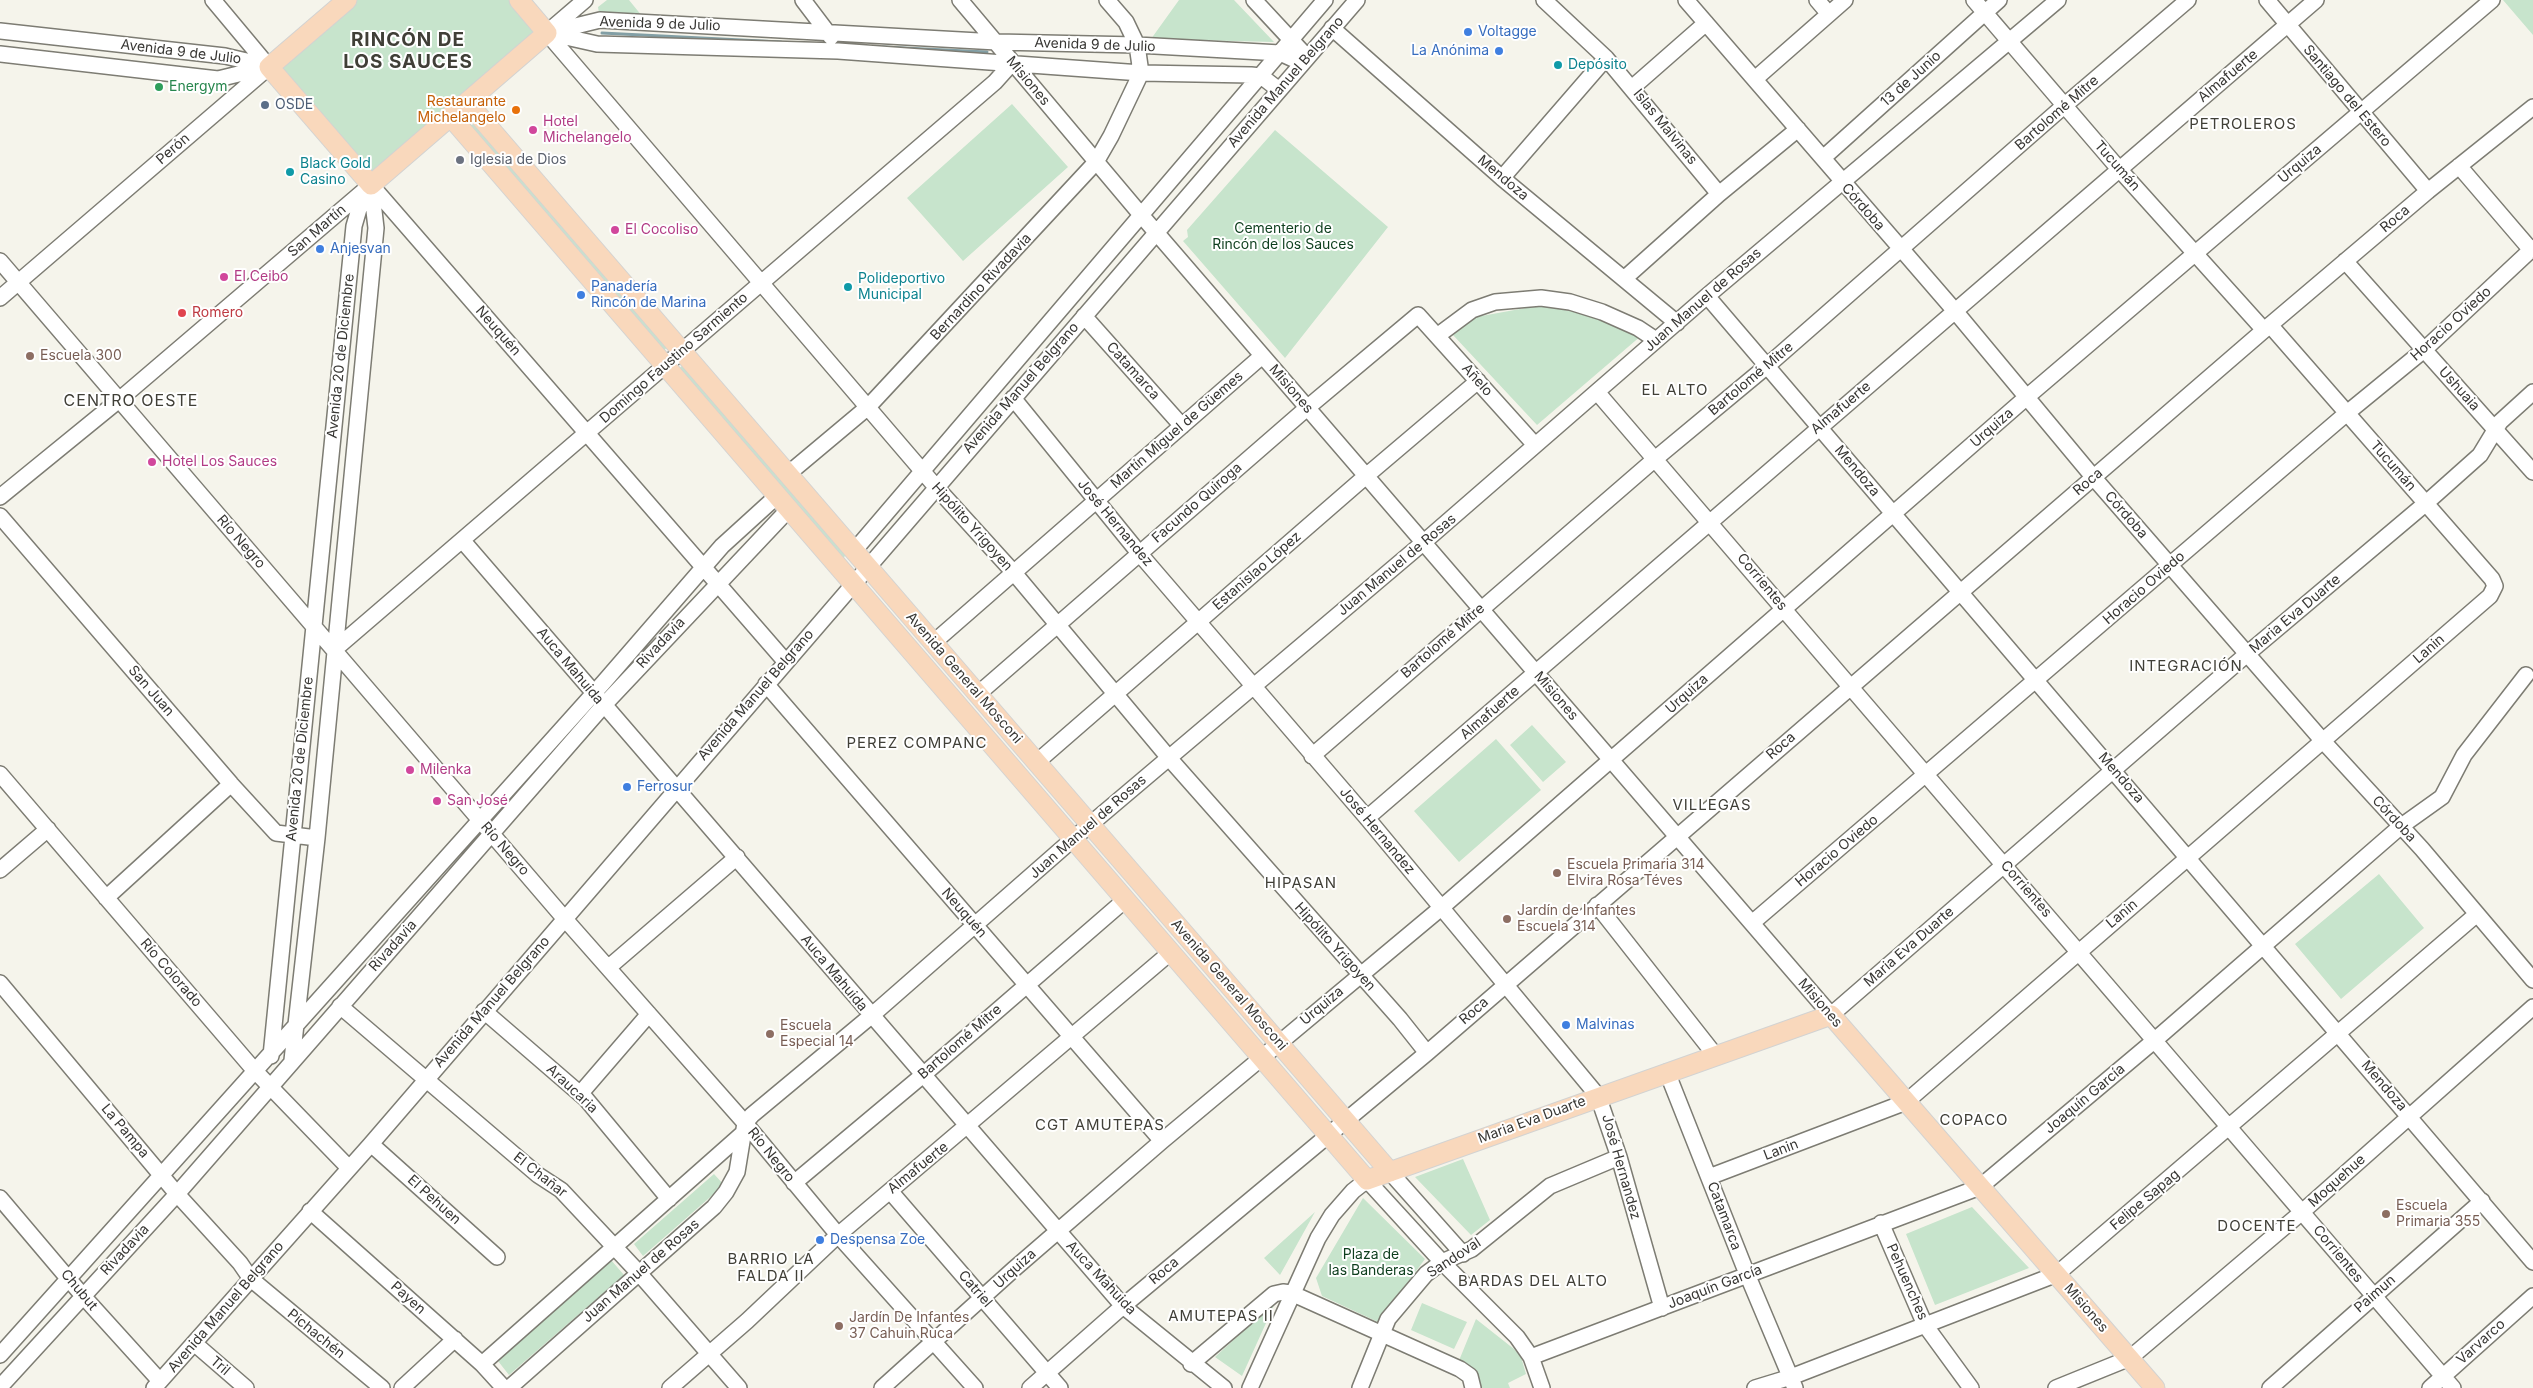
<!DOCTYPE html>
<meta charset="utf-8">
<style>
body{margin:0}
canvas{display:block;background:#f5f4eb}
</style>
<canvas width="2533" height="1388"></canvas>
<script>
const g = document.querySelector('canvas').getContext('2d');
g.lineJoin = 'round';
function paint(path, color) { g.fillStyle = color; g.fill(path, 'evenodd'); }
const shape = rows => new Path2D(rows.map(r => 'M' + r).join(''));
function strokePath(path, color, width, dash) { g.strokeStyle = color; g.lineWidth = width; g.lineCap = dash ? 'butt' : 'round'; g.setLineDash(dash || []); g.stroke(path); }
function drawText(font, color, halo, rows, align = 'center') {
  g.font = font + ' Inter,sans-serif'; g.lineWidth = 4; g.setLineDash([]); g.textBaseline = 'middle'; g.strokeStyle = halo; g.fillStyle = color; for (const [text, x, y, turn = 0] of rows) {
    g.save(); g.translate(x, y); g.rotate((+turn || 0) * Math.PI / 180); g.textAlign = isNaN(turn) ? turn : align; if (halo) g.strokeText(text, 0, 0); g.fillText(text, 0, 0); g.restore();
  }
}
paint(shape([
 [356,0,511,0,536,31,372,172,285,73,282,67],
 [607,0,629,0,642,16,599,13,598,7],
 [1179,0,1234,0,1274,42,1151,39],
 [2503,0,2533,0,2533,35],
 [1012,104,1068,167,963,261,907,198],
 [477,121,672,343,661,353,467,129],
 [1275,130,1388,227,1285,358,1183,241,1188,237,1187,230],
 [1542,305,1601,318,1642,335,1537,425,1453,335,1476,317],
 [687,362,848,549,843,560,677,370],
 [1532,725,1566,762,1543,782,1510,745],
 [1496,739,1541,790,1459,862,1414,811],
 [2379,874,2424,928,2341,999,2295,944],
 [1463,1159,1490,1220,1471,1235,1415,1177],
 [714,1174,724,1185,643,1256,634,1244],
 [1363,1198,1425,1259,1378,1322,1322,1296,1316,1278],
 [1972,1207,2029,1268,1935,1305,1906,1234],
 [1315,1212,1280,1275,1264,1258],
 [611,1260,624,1275,509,1375,498,1361],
 [1276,1301,1242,1376,1215,1357],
 [1422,1303,1467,1322,1454,1349,1411,1330],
 [1476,1319,1514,1349,1521,1357,1526,1374,1508,1383,1510,1388,1477,1388,1458,1363]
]), '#c7e4cc');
strokePath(shape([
 [602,33,781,42],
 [883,47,987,52]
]), '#829fa5', 3);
const minor = shape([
 [213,0,269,67],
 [803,0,831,37],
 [960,0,1142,216,1831,1015,2247,654,2425,504,2480,455,2500,422,2533,392],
 [1254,0,1307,57],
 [1544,0,1606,58,1719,194],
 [1686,0,1955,311,2094,478,2322,740,2422,849,2533,980],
 [1817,0,1829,14],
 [1974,0,2119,169,2264,330],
 [2267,0,2428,191],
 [1332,28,1502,178,1677,323],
 [550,30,585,0],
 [0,31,225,56,268,66],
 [547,33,936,487,1015,574,1169,758,1400,1019,1427,1053],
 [547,33,600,20,997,42,1137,45,1280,53,1302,63],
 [548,33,597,44,838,51,1141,73,1251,75,1261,76,1279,90],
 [0,54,218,79,263,68],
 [1755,79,1845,0],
 [1633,87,1706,23],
 [1823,158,1999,0],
 [2459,166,2531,250],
 [1502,178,1606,58],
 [371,185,785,661],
 [0,261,564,918,745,1123,838,1235,975,1388],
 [2345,261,2533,472],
 [1625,278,1719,194,1798,129],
 [1707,296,2533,1262],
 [0,298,269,67],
 [1084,316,1182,426],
 [1437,336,1472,310,1495,302,1541,298,1570,302,1602,312,1638,328,1656,340],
 [1597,392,2453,1388],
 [1013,398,1139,553,1367,818,1598,1096,1619,1157,1662,1308],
 [788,474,868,407,1096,162,1111,136,1141,73,1137,45,1126,22,1107,0],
 [0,497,119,400,366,189],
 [0,516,231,784,276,833,317,838],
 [462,540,1123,1306,1224,1388],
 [854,551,1325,0],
 [933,643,1262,356],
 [334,650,995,82,1012,63],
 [766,684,1162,1141],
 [978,694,1307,408,1418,315,1535,445],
 [1312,756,1655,459,1767,366,2065,105,2188,0],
 [1037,762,1366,476,1478,381],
 [0,774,255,1071,348,1167],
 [1367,818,2316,0],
 [0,870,48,829],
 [106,898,231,784],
 [1597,905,1715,1055],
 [1752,923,2347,413,2424,350,2533,248],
 [609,967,737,857],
 [0,983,177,1194,240,1263,251,1279,382,1388],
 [340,1006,538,1175,561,1190,638,1272,739,1388],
 [484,1011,586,1099,669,1199],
 [271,1056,354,226,359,209,371,185],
 [292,1060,317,838,376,228,371,185],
 [1667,1072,1747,1274,1795,1388],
 [580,1094,649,1014],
 [371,1144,497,1257],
 [1390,1172,1463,1254],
 [1709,1177,1906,1102,2490,596,2495,586,2492,579,2270,325],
 [794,1183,923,1075,1125,900],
 [890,1191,1060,1388],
 [0,1198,83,1296,160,1381],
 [310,1211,482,1364,504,1388],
 [1881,1223,1925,1325,1971,1388],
 [194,1343,246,1388],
 [0,1355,604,682,722,546,777,496],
 [1531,1357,1980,1187,2155,1040,2400,827,2442,797,2464,755,2526,675],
 [482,1364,742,1134],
 [1191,1364,1274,1294,1283,1292,1291,1293,1460,1369,1470,1376,1473,1388],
 [0,1387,177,1194,603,706,789,509],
 [154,1388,371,1144,1357,0],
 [402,1388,455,1339],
 [509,1388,714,1207,726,1192,737,1172,745,1123,752,1115,871,1016,1073,839,1424,542,1707,296,2058,0],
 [670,1388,747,1321,838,1235,1171,952],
 [882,1388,1014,1269,1162,1141,1441,908,2028,396,2492,0],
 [1030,1388,1123,1306,1427,1053,2270,325,2428,191,2533,107],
 [1250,1388,1318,1238,1332,1215,1353,1191,1367,1180,1442,1262,1517,1337,1531,1357,1542,1388],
 [1360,1388,1388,1319,1426,1274,1442,1262,1472,1249,1550,1186,1619,1157],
 [1755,1388,1791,1377,2057,1274,2477,914],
 [2056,1388,2130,1358,2302,1212,2533,1007],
 [2270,1388,2482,1201],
 [2430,1388,2533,1296]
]);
const major = shape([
 [347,0,269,67,371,185,547,33,519,0],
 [467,102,1390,1172],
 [450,116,1367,1180,1831,1015,2155,1388]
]);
strokePath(minor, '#7d7c73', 18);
strokePath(major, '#d3d3d2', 21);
strokePath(minor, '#fff', 15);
strokePath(major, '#f9d8bc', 19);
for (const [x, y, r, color] of [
 [1468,32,5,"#3f7fe0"],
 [1499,51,5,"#3f7fe0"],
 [1558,65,5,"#0f9aa8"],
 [159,87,5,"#2e9e5b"],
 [265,105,5,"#5c6f8a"],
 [516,110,5,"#e8710a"],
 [533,130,5,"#d1479c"],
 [460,160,5,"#6b7280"],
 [290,172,5,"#0f9aa8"],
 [615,230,5,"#d1479c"],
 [320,249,5,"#3f7fe0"],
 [224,277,5,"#d1479c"],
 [848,287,5,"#0f9aa8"],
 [581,295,5,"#3f7fe0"],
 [182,313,5,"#e0444e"],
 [30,356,5,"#8d6e63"],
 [152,462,5,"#d1479c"],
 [410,770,5,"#d1479c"],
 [627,787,5,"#3f7fe0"],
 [437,801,5,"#d1479c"],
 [1557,873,5,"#8d6e63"],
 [1507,919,5,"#8d6e63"],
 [1566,1025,5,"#3f7fe0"],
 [770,1034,5,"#8d6e63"],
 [2386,1214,5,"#8d6e63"],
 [820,1240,5,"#3f7fe0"],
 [839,1326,5,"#8d6e63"]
]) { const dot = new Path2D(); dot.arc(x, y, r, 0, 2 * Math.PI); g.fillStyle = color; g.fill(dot); strokePath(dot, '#fff', 2); }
drawText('14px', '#383734', '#fff', [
 ["Avenida 9 de Julio",660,24,2],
 ["Avenida 9 de Julio",1095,45,2],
 ["Avenida 9 de Julio",181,52,7],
 ["Almafuerte",2228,76,-40],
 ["13 de Junio",1911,79,-42],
 ["Misiones",1028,81,50],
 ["Avenida Manuel Belgrano",1286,82,-49],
 ["Santiago del Estero",2347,96,50],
 ["Bartolomé Mitre",2057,113,-41],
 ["Islas Malvinas",1665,127,51],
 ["Perón",173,149,-41],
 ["Urquiza",2300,164,-40],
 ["Tucumán",2117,166,49],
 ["Mendoza",1503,178,40],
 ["Córdoba",1863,207,49],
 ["Roca",2395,219,-40],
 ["San Martín",317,231,-41],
 ["Bernardino Rivadavia",981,287,-47],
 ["Juan Manuel de Rosas",1703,300,-41],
 ["Horacio Oviedo",2451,324,-42],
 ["Neuquén",498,331,49],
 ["Avenida 20 de Diciembre",341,356,-84],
 ["Domingo Faustino Sarmiento",674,358,-41],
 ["Catamarca",1133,371,48],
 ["Bartolomé Mitre",1751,379,-40],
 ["Añelo",1477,380,48],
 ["Avenida Manuel Belgrano",1021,388,-49],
 ["Misiones",1291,389,49],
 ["Ushuaia",2459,389,48],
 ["Almafuerte",1841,408,-40],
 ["Urquiza",1992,428,-41],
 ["Martín Miguel de Güemes",1177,430,-41],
 ["Tucumán",2393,466,49],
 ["Mendoza",1857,471,50],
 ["Roca",2088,482,-40],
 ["Facundo Quiroga",1197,503,-41],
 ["Córdoba",2126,515,49],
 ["José Hernandez",1115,523,50],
 ["Hipólito Yrigoyen",972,527,48],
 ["Río Negro",241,542,49],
 ["Juan Manuel de Rosas",1397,565,-40],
 ["Estanislao López",1257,571,-41],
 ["Corrientes",1762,582,50],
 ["Horacio Oviedo",2144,588,-41],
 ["Maria Eva Duarte",2295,614,-40],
 ["Bartolomé Mitre",1443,641,-41],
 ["Rivadavia",661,643,-47],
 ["Lanin",2429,649,-41],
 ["Auca Mahuida",570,666,50],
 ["Avenida General Mosconi",964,678,49],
 ["San Juan",151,691,49],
 ["Urquiza",1687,694,-42],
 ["Avenida Manuel Belgrano",756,695,-49],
 ["Misiones",1556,696,49],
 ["Almafuerte",1490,713,-41],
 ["Roca",1781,746,-41],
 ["Avenida 20 de Diciembre",300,759,-84],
 ["Mendoza",2121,778,49],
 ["Córdoba",2394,819,47],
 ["Juan Manuel de Rosas",1088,827,-41],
 ["José Hernandez",1377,831,50],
 ["Río Negro",505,849,49],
 ["Horacio Oviedo",1837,851,-40],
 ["Corrientes",2026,889,49],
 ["Neuquén",964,913,49],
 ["Lanin",2122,914,-40],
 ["Rivadavia",393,946,-48],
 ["Hipólito Yrigoyen",1335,947,48],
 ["Maria Eva Duarte",1909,947,-41],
 ["Río Colorado",171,973,49],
 ["Auca Mahuida",834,973,50],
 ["Avenida General Mosconi",1229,985,49],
 ["Avenida Manuel Belgrano",492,1002,-49],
 ["Misiones",1820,1003,49],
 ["Urquiza",1322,1006,-40],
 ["Roca",1474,1011,-41],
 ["Bartolomé Mitre",960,1042,-41],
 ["Mendoza",2384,1086,49],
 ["Araucaria",572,1089,43],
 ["Joaquín García",2085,1099,-40],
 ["Maria Eva Duarte",1532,1120,-20],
 ["La Pampa",125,1131,50],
 ["Lanin",1781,1150,-21],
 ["Río Negro",771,1155,51],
 ["José Hernandez",1621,1167,74],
 ["Almafuerte",918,1168,-39],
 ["El Chañar",540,1175,38],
 ["Moquehue",2337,1181,-42],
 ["El Pehuen",434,1200,42],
 ["Felipe Sapag",2145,1200,-40],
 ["Catamarca",1724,1216,69],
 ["Rivadavia",125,1250,-47],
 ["Corrientes",2338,1254,50],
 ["Sandoval",1454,1258,-33],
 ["Urquiza",1015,1269,-42],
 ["Juan Manuel de Rosas",641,1271,-41],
 ["Roca",1164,1271,-40],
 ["Auca Mahuida",1101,1278,47],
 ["Pehuenches",1907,1282,66],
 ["Joaquín García",1715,1287,-21],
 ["Catriel",975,1289,49],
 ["Chubut",79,1290,50],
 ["Paimun",2375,1294,-41],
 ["Payen",408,1298,42],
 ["Avenida Manuel Belgrano",226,1307,-49],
 ["Misiones",2086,1308,49],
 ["Pichachén",316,1334,39],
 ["Varvarco",2481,1342,-42],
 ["Tril",220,1366,41]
]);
drawText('14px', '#366cbe', '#fff', [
 ["Voltagge",1478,32],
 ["La Anónima",1489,51,"right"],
 ["Anjesvan",330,249],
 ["Panadería",591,287],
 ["Rincón de Marina",591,303],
 ["Ferrosur",637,787],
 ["Malvinas",1576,1025],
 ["Despensa Zoe",830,1240]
], 'left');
drawText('14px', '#0d838f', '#fff', [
 ["Depósito",1568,65],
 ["Black Gold",300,164],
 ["Casino",300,180],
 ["Polideportivo",858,279],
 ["Municipal",858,295]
], 'left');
drawText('14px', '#27864d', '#fff', [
 ["Energym",169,87]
], 'left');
drawText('14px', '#c56008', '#fff', [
 ["Restaurante",506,102],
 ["Michelangelo",506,118]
], 'right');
drawText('14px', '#4e5e75', '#fff', [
 ["OSDE",275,105]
], 'left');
drawText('14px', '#b23c85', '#fff', [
 ["Hotel",543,122],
 ["Michelangelo",543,138],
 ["El Cocoliso",625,230],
 ["El Ceibo",234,277],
 ["Hotel Los Sauces",162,462],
 ["Milenka",420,770],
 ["San José",447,801]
], 'left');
drawText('14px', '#5b616d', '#fff', [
 ["Iglesia de Dios",470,160]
], 'left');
drawText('14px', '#0d3e1d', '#fff', [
 ["Cementerio de",1283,229],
 ["Rincón de los Sauces",1283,245],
 ["Plaza de",1371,1255],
 ["las Banderas",1371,1271]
]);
drawText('14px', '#be3a42', '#fff', [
 ["Romero",192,313]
], 'left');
drawText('14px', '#785e54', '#fff', [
 ["Escuela 300",40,356],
 ["Escuela Primaria 314",1567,865],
 ["Elvira Rosa Téves",1567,881],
 ["Jardín de Infantes",1517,911],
 ["Escuela 314",1517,927],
 ["Escuela",780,1026],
 ["Especial 14",780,1042],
 ["Escuela",2396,1206],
 ["Primaria 355",2396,1222],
 ["Jardín De Infantes",849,1318],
 ["37 Cahuin Ruca",849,1334]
], 'left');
g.letterSpacing = '1px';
drawText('15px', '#403f37', '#fff', [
 ["PETROLEROS",2243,124],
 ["EL ALTO",1675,390],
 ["INTEGRACIÓN",2186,666],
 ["PEREZ COMPANC",917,743],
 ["VILLEGAS",1712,805],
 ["HIPASAN",1301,883],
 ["COPACO",1974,1120],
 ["CGT AMUTEPAS",1100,1125],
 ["DOCENTE",2257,1226],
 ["BARRIO LA",771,1259],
 ["FALDA II",771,1276],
 ["BARDAS DEL ALTO",1533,1281],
 ["AMUTEPAS II",1221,1316]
]);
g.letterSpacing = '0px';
g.letterSpacing = '1px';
drawText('16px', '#403f37', '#fff', [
 ["CENTRO OESTE",131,401]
]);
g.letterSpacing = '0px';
g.letterSpacing = '1px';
drawText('bold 19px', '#403f37', '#fff', [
 ["RINCÓN DE",408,40],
 ["LOS SAUCES",408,62]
]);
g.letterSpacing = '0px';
</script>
